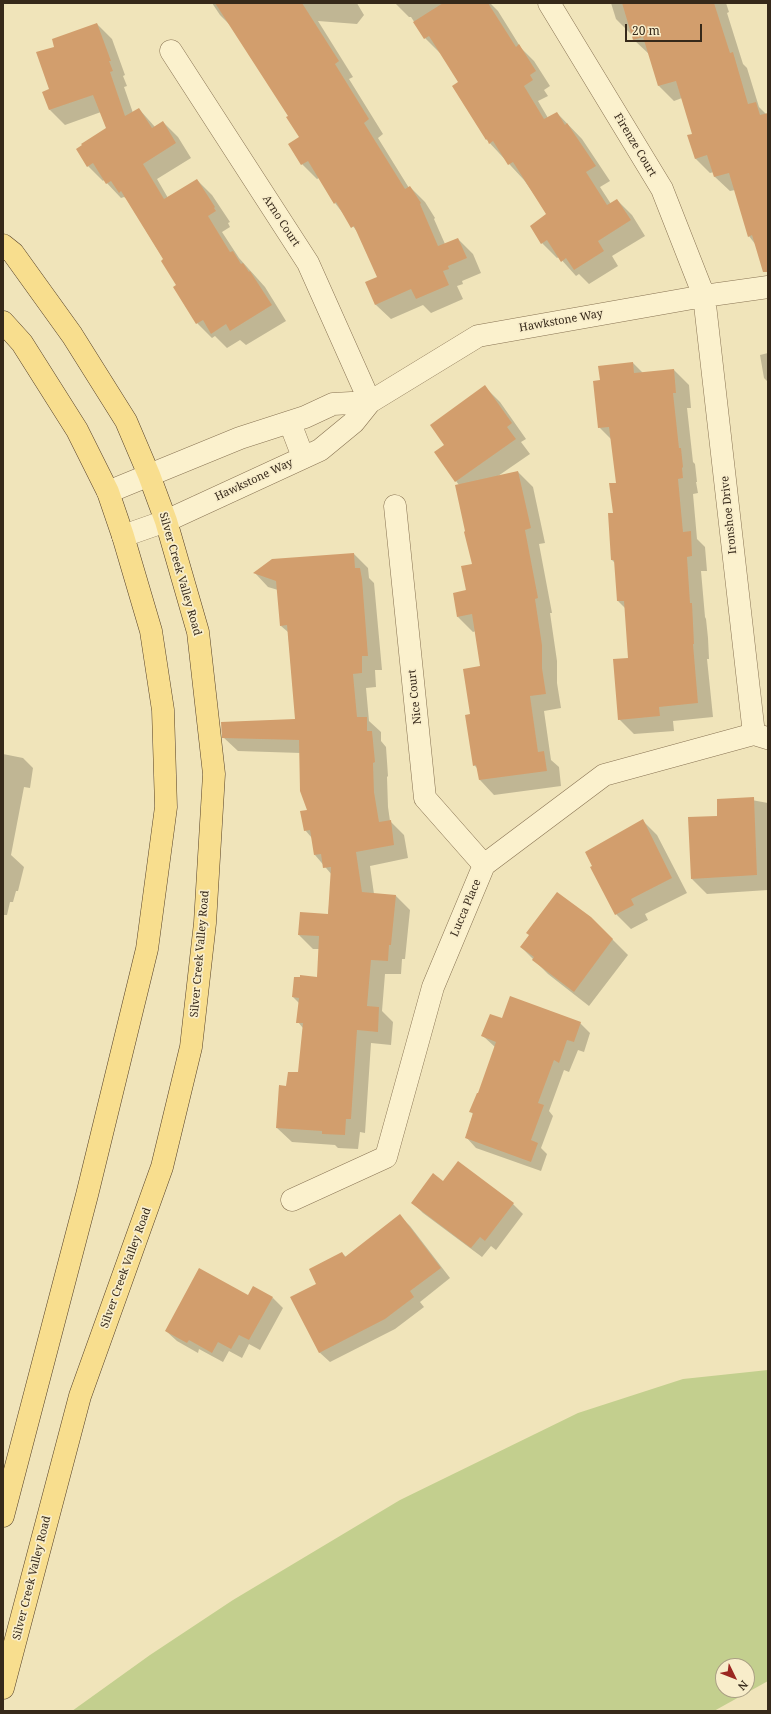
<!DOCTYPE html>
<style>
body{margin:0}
#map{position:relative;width:771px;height:1714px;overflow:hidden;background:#f0e4ba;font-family:"Noto Serif",serif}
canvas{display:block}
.frame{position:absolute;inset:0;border:4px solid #36291a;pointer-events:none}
.north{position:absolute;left:715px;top:1658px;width:40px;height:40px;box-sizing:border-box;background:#f8edca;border:1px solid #aa9f84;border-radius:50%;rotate:133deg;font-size:11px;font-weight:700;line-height:16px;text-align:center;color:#36291a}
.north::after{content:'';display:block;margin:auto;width:14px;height:18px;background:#9b2720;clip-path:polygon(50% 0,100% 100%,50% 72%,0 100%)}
.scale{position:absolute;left:625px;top:24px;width:77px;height:18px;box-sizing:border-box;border:2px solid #36291a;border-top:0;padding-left:5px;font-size:12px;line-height:14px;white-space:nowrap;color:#36291a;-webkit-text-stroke:3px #f8edca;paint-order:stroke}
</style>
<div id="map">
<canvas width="771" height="1714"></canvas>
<div class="frame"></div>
<div class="north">N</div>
<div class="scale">20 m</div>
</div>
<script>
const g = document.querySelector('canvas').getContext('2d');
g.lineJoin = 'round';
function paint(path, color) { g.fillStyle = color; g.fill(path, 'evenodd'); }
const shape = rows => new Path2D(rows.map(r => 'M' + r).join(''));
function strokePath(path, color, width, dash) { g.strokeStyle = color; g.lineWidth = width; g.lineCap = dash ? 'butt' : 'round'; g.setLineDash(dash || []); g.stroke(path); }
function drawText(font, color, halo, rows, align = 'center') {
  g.font = font + ' "Noto Serif",serif'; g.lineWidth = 3.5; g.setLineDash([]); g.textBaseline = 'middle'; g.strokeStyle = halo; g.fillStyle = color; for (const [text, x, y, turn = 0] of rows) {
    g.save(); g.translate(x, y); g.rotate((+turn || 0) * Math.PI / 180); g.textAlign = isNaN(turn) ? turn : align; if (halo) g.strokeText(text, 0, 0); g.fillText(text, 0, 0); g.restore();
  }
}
paint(shape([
 [768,1370,768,1681,714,1711,72,1711,150,1655,233,1600,400,1500,578,1413,683,1379],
 [723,1666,747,1666,747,1690,723,1690]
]), '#c3cf8e');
paint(shape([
 [212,3,357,3,358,5,364,15,357,24,318,21,353,77,349,79,383,134,378,138,409,188,410,187,425,202,435,218,434,219,445,244,458,239,473,254,481,273,462,281,463,284,457,286,463,299,431,313,423,305,391,319,376,305,366,283,378,278,359,234,335,203,319,178,317,179,302,164,300,138,290,116,231,26,220,15],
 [395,3,490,3,498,11,521,48,534,61,550,86,544,90,548,96,538,101,548,118,557,113,582,139,610,181,600,187,611,204,617,200,632,215,645,236,612,256,618,266,589,284,579,274,576,276,559,257,557,258,542,243,532,227,548,214,524,180,486,139,460,83,441,53,440,53,425,38,411,17,409,17],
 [611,3,726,3,729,12,727,13,743,64,747,68,759,107,768,116,768,261,749,236,735,190,730,191,715,177,714,172,710,173,695,158,693,134,682,98,674,101,659,86,650,55,634,40,633,34,631,34,616,19],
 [97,24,112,39,125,75,123,76,127,86,124,87,133,113,139,109,155,127,163,122,178,137,191,158,157,179,168,198,197,180,212,195,230,222,228,223,230,227,222,232,239,258,265,287,286,321,246,345,240,340,227,348,215,336,212,338,197,323,175,287,178,285,164,260,127,199,124,197,121,198,104,180,103,181,88,166,108,128,101,112,65,125,50,110,55,47],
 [768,353,768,382,764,378,760,355],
 [633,363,643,373,674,370,689,385,691,408,687,408,693,462,695,464,697,482,696,482,698,493,693,494,697,539,705,547,707,571,701,571,705,617,706,619,708,638,709,659,707,659,713,717,673,721,674,731,634,734,619,719,630,659,626,609,618,601,616,564,612,560,617,484,612,440,599,427,601,381],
 [485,387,500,402,526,439,521,442,530,454,498,476,518,472,533,487,545,543,539,544,552,613,550,613,557,661,557,683,561,708,544,711,551,760,559,767,561,786,494,795,480,780,478,769,474,765,471,715,481,667,476,631,473,632,458,617,473,565,466,532,459,485,456,481,445,445],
 [354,554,368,568,369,578,374,583,382,670,375,670,376,687,366,688,369,721,381,732,381,741,386,747,388,776,387,777,388,807,390,821,404,835,408,858,370,866,374,894,396,896,410,910,405,959,402,959,401,974,385,974,382,1011,393,1022,391,1045,371,1043,365,1133,360,1132,358,1149,338,1148,335,1145,292,1142,277,1128,287,1087,299,1073,303,1028,298,1022,299,1003,293,997,318,978,320,949,313,949,299,935,328,915,332,875,315,855,312,838,305,830,308,810,301,753,238,751,223,737,296,720,288,632,281,626,278,590,268,587,255,573],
 [3,754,23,758,33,768,30,788,24,787,11,855,24,867,18,891,16,891,13,902,10,902,7,915,3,915],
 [746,799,768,803,768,890,707,894,692,879,718,817],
 [642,820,657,835,687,893,645,914,648,920,631,929,616,914,594,867],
 [591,918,628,955,589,1006,548,974,521,947],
 [503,1019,580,1023,590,1033,584,1052,578,1050,569,1072,564,1070,549,1111,553,1116,541,1148,547,1154,541,1171,476,1148,466,1137,473,1114,471,1112,479,1095,495,1047,483,1036],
 [443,1182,513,1204,523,1214,496,1250,491,1246,482,1257,423,1213,413,1203],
 [400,1216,410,1226,450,1278,420,1302,424,1307,395,1329,330,1362,319,1352,317,1285,342,1253,346,1257],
 [273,1298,283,1308,260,1350,249,1344,242,1358,229,1351,223,1362,199,1349,198,1353,177,1341,166,1331]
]), '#0003');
paint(shape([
 [215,3,302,3,339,61,335,64,369,119,364,123,405,189,410,186,421,203,420,204,438,246,458,238,467,258,448,266,449,269,443,271,449,285,416,299,411,289,375,305,365,282,377,277,354,226,351,228,336,202,334,204,308,161,301,165,288,144,299,137,286,117,288,116],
 [443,3,488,3,516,47,519,44,536,71,530,75,533,80,524,86,544,119,557,112,565,125,567,123,596,166,586,172,607,205,617,199,631,220,598,241,604,251,574,270,566,258,561,262,547,240,541,244,530,226,546,214,513,162,508,165,493,141,489,144,487,139,486,140,452,86,458,82,429,36,424,39,413,22],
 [622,3,714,3,730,53,733,52,748,104,756,102,760,115,768,113,768,272,763,272,752,235,748,237,729,173,714,177,707,155,695,159,687,135,692,134,676,81,658,86,643,37,633,40],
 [97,23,111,61,109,61,113,71,110,72,125,116,139,108,152,128,163,121,176,143,143,164,164,199,197,179,215,207,214,208,216,211,208,216,230,252,233,251,241,264,243,263,249,272,250,271,272,305,230,331,226,324,211,334,203,320,196,324,173,287,176,285,161,261,163,259,121,191,119,193,111,181,106,184,93,163,87,167,76,149,82,145,81,144,106,128,93,95,49,110,42,92,49,89,36,52,54,47,52,39],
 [633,362,634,373,674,369,676,393,673,393,679,448,681,448,683,467,682,468,683,478,678,479,683,532,691,531,692,556,687,557,690,603,692,603,693,623,694,644,693,644,698,703,659,707,660,716,618,720,613,659,628,658,624,601,617,601,614,560,611,560,608,513,613,513,609,483,616,483,609,427,598,428,593,381,600,380,598,366],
 [485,385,512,423,507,427,516,439,455,482,434,452,444,445,430,425],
 [518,471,531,528,525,530,538,598,535,599,542,645,542,668,546,694,530,696,538,752,544,751,547,771,479,780,476,765,473,766,465,715,470,714,463,669,480,666,472,614,457,617,453,593,466,590,461,566,472,564,464,532,465,531,455,485],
 [354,553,355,568,360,568,362,579,368,656,362,656,362,673,353,674,357,717,367,717,367,731,372,731,375,762,373,763,374,792,379,822,391,820,394,845,356,852,362,892,396,895,391,945,389,945,388,961,371,960,367,1006,379,1007,378,1032,357,1030,351,1119,346,1119,345,1135,322,1134,322,1131,276,1128,279,1085,286,1086,288,1072,298,1072,303,1023,296,1023,299,998,292,997,294,977,300,977,300,975,317,977,319,936,298,935,300,912,328,914,331,867,323,868,321,854,314,855,310,830,304,831,300,811,307,810,300,791,299,740,222,738,221,722,295,719,287,625,280,626,276,581,253,573,272,559],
 [754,797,757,875,691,879,688,817,717,816,717,799],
 [643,819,672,878,631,899,634,905,615,915,590,867,592,866,585,852],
 [557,892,591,917,613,939,574,992,532,960,534,957,520,947,529,935,526,933],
 [510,996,581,1022,574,1042,567,1040,559,1063,554,1060,538,1103,544,1105,531,1140,538,1143,531,1162,465,1138,473,1113,469,1112,477,1093,478,1093,496,1042,481,1036,490,1014,502,1018],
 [458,1161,514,1203,485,1241,480,1237,471,1248,411,1203,433,1173,443,1181],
 [400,1214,441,1268,410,1291,414,1297,385,1319,319,1353,290,1297,316,1284,309,1269,342,1252,345,1257],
 [199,1268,248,1295,253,1286,273,1297,249,1340,239,1335,231,1349,218,1342,212,1353,189,1340,187,1343,165,1331]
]), '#d29e6d');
const minor = shape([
 [549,3,662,189,704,296,754,734],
 [171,51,308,263,370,402],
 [290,423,303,457],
 [108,492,240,438,305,417,333,404,370,402],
 [395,506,425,798,484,865],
 [123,536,166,521,320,450,354,422,370,402,478,336,704,296,768,287],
 [292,1200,386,1157,433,987,484,865,604,775,754,734,767,738]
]);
const major = shape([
 [3,245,13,253,72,335,126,421,149,475,166,521,198,632,214,774,205,923,191,1047,162,1167,80,1396,3,1688],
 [3,322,22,343,77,430,108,492,123,536,151,631,163,710,166,807,147,949,87,1195,3,1516]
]);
strokePath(minor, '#887353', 23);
strokePath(major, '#554029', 23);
strokePath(minor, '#fbf1cd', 22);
strokePath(major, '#f8de8e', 22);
drawText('11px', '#36291a', '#f8edca', [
 ["Firenze Court",635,145,59],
 ["Arno Court",281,221,57],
 ["Hawkstone Way",561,321,-10],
 ["Hawkstone Way",254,480,-25],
 ["Ironshoe Drive",729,515,-96],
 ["Silver Creek Valley Road",180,574,74],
 ["Nice Court",415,697,-96],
 ["Lucca Place",466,908,-67],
 ["Silver Creek Valley Road",200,954,-85],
 ["Silver Creek Valley Road",126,1268,-70],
 ["Silver Creek Valley Road",32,1578,-76]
]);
</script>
